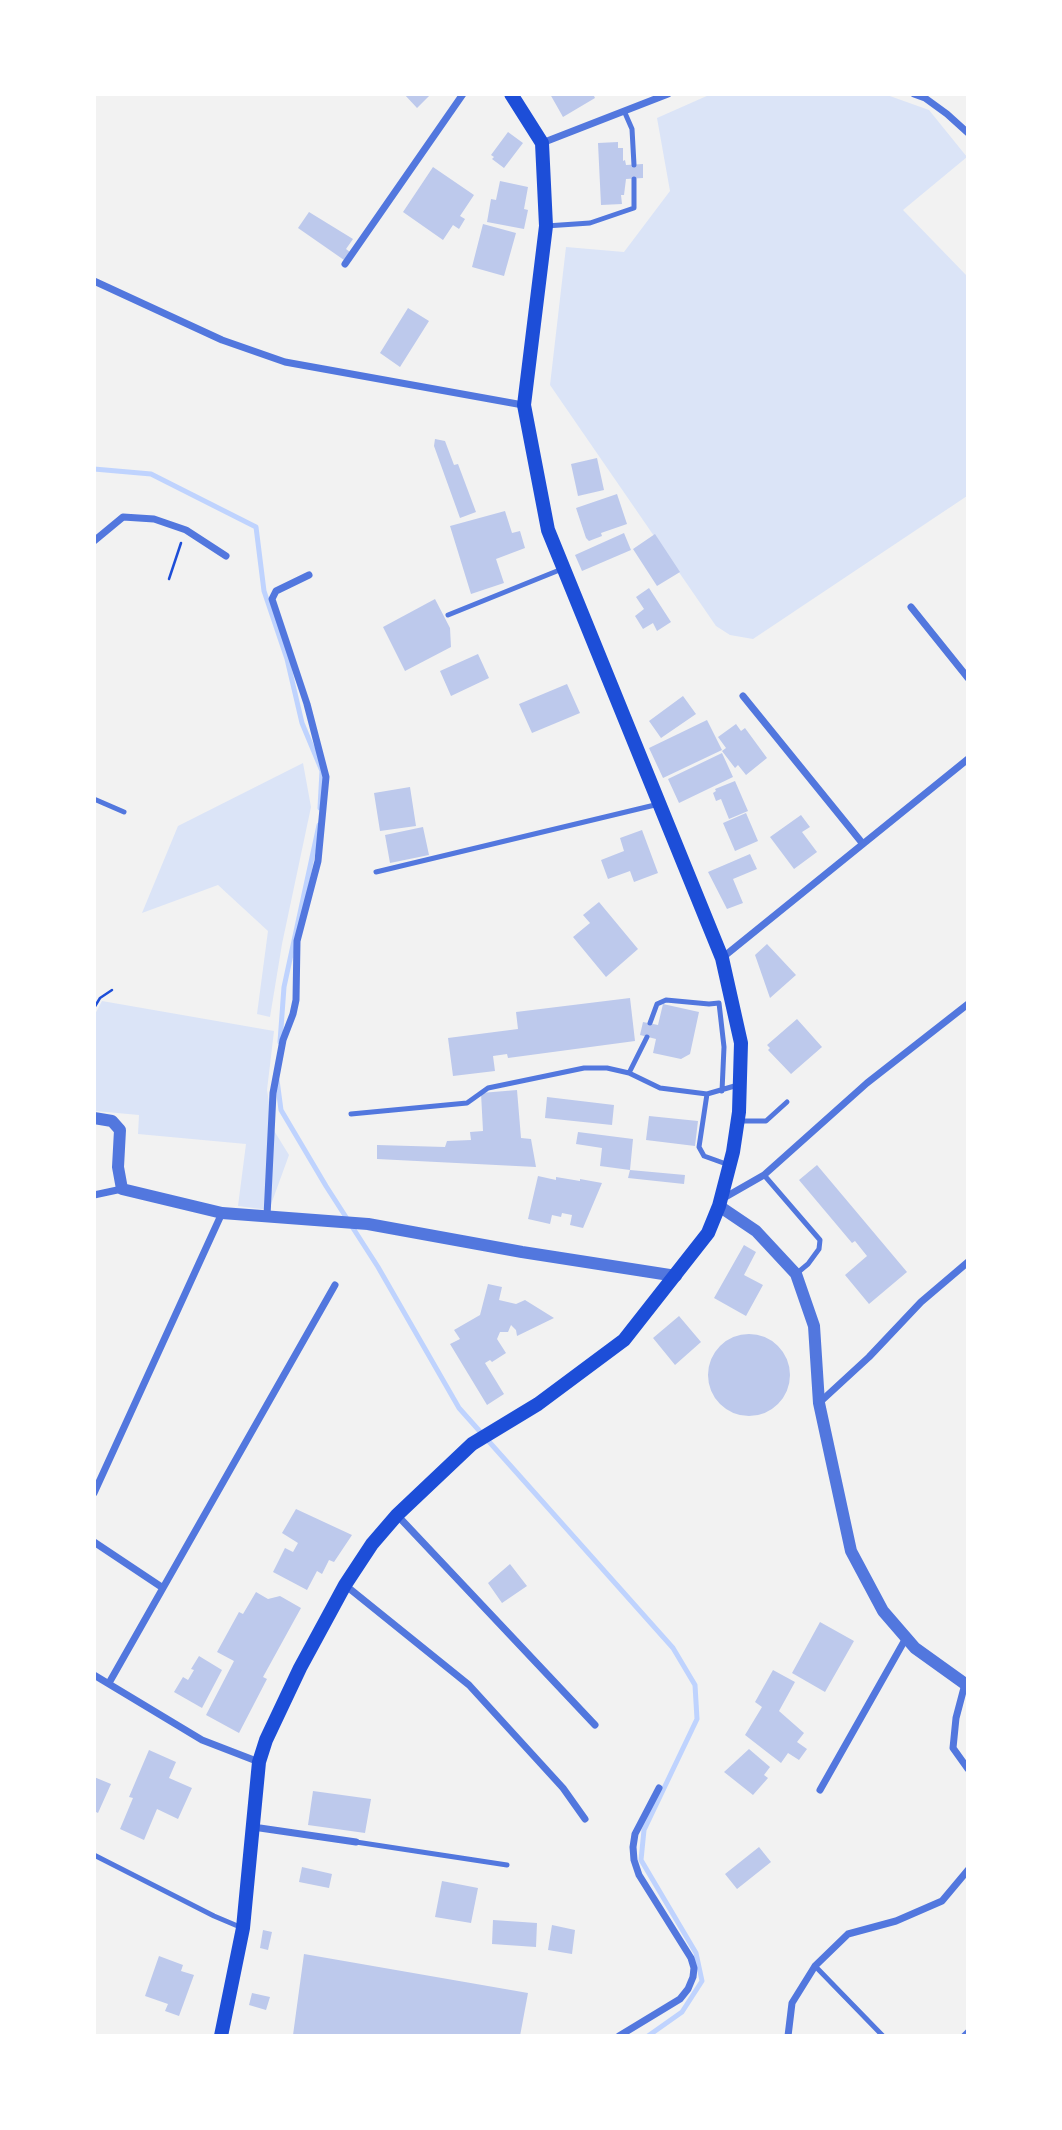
<!DOCTYPE html>
<style>
body{margin:0}
#map{position:relative;width:1062px;height:2130px;overflow:hidden;background:#f2f2f2;font-family:"Source Sans 3",sans-serif}
canvas{display:block}
.frame{position:absolute;inset:0;border:96px solid #fff;pointer-events:none}
</style>
<div id="map">
<canvas width="1062" height="2130"></canvas>
<div class="frame"></div>
</div>
<script>
const g = document.querySelector('canvas').getContext('2d');
g.lineJoin = 'round';
function paint(path, color) { g.fillStyle = color; g.fill(path, 'evenodd'); }
const shape = rows => new Path2D(rows.map(r => 'M' + r).join(''));
function strokePath(path, color, width, dash) { g.strokeStyle = color; g.lineWidth = width; g.lineCap = dash ? 'butt' : 'round'; g.setLineDash(dash || []); g.stroke(path); }
paint(shape([
 [709,95,887,95,929,110,967,157,903,210,967,276,967,496,753,639,730,635,716,626,550,385,566,247,624,252,670,191,657,118],
 [303,763,311,807,282,944,270,1017,257,1014,268,931,218,885,142,913,178,826],
 [102,1001,274,1031,267,1090,273,1129,289,1155,269,1210,238,1206,246,1144,138,1134,139,1115,95,1111,94,1016]
]), '#dbe4f7');
strokePath(shape([
 [94,469,151,474,256,527,264,591,287,659,302,723,322,771,320,808],
 [280,1042,284,987,319,825],
 [277,1080,281,1110,326,1186,378,1267,459,1408,673,1648,695,1685,697,1719,644,1830,641,1860,696,1953,702,1981,682,2012,648,2036]
]), '#bfd3fe', 5);
paint(shape([
 [404,94,431,94,417,108],
 [550,94,593,94,595,98,563,117],
 [508,132,523,143,504,168,492,159,494,157,491,155],
 [618,142,618,148,623,148,623,161,625,160,626,165,643,164,643,178,626,179,624,195,621,195,622,204,601,205,598,143],
 [433,167,474,195,460,216,465,219,459,229,453,225,443,240,403,212],
 [500,181,528,187,524,209,528,210,524,229,487,222,491,199,496,200],
 [309,212,353,239,346,249,350,252,344,260,298,228],
 [483,224,516,233,504,276,472,267],
 [408,308,429,321,400,367,380,353],
 [435,439,445,441,454,465,458,464,476,512,460,518,434,446],
 [597,458,604,490,578,496,571,464],
 [617,494,627,524,601,533,602,536,589,541,586,538,576,508],
 [505,511,512,533,520,531,525,548,496,559,504,583,471,594,450,526],
 [624,533,631,550,582,571,575,555],
 [655,534,680,572,657,586,633,549],
 [649,588,671,622,657,631,653,623,643,629,635,616,644,609,636,597],
 [435,599,450,628,451,647,405,671,383,627],
 [478,654,489,678,451,696,440,671],
 [567,684,580,713,532,733,519,704],
 [683,696,696,714,661,738,649,721],
 [707,720,722,750,663,778,649,748],
 [736,724,741,731,745,728,767,758,746,775,738,765,735,768,722,751,726,748,718,737],
 [722,753,733,777,679,803,668,779],
 [735,781,748,811,729,819,721,799,716,801,713,793,716,791,715,789],
 [410,787,416,826,380,831,374,793],
 [746,813,758,841,735,851,723,823],
 [801,815,810,827,802,832,817,852,794,869,770,837],
 [423,827,429,855,390,863,385,835],
 [642,830,658,873,634,882,630,871,608,879,601,860,624,851,620,838],
 [750,854,757,869,733,879,743,903,727,909,708,872],
 [599,902,638,949,606,977,573,937,590,923,583,915],
 [767,944,796,975,770,998,755,955],
 [630,998,635,1041,508,1058,507,1054,493,1056,495,1071,453,1076,448,1038,518,1029,516,1012],
 [663,1004,699,1012,690,1054,681,1059,653,1053,656,1039,640,1035,643,1022,658,1025],
 [797,1019,822,1047,791,1074,768,1050,770,1048,767,1045],
 [517,1090,521,1138,531,1139,536,1167,377,1159,377,1145,445,1147,447,1141,471,1140,470,1132,483,1131,481,1093],
 [547,1097,614,1105,612,1125,545,1118],
 [649,1116,698,1121,695,1146,646,1140],
 [578,1132,633,1139,630,1170,600,1166,602,1148,576,1144],
 [817,1165,907,1272,869,1304,845,1275,867,1256,855,1241,852,1243,799,1180],
 [630,1170,685,1175,684,1184,628,1178],
 [538,1176,556,1180,556,1177,580,1181,580,1179,602,1183,583,1228,570,1225,572,1215,562,1213,561,1217,552,1215,550,1224,528,1219],
 [744,1245,756,1252,744,1275,763,1285,746,1316,714,1298],
 [488,1284,502,1287,499,1300,516,1304,525,1300,554,1318,517,1336,516,1330,511,1325,508,1332,500,1332,497,1339,506,1353,492,1362,490,1360,485,1363,504,1394,487,1405,450,1344,460,1339,454,1330,480,1315],
 [679,1316,701,1342,675,1365,653,1338],
 '708 1375a41 41 0 1 1 82 0a41 41 0 1 1-82 0Z',
 [296,1509,352,1535,334,1562,329,1560,322,1574,317,1571,307,1590,273,1572,285,1548,293,1552,298,1543,282,1533],
 [510,1564,527,1586,502,1603,488,1583],
 [256,1592,268,1599,280,1596,301,1608,263,1677,267,1679,239,1733,206,1715,234,1661,217,1652,239,1612,243,1614],
 [820,1622,854,1641,825,1692,792,1673],
 [199,1656,222,1670,202,1708,174,1692,183,1677,188,1680,194,1670,191,1669],
 [773,1670,795,1682,779,1711,804,1733,797,1742,807,1749,799,1760,788,1753,781,1763,745,1735,762,1707,755,1702],
 [749,1749,770,1767,764,1775,768,1778,753,1795,724,1772],
 [149,1750,176,1762,169,1778,192,1788,178,1819,157,1809,144,1840,120,1829,133,1798,129,1797],
 [94,1777,111,1784,98,1813,94,1811],
 [313,1791,371,1799,365,1833,308,1825],
 [759,1847,771,1862,737,1889,725,1874],
 [302,1867,332,1874,329,1888,299,1882],
 [442,1881,478,1888,471,1923,435,1917],
 [493,1920,537,1923,536,1947,492,1944],
 [552,1925,575,1930,572,1954,548,1950],
 [263,1930,272,1932,268,1950,260,1948],
 [304,1954,528,1993,520,2036,293,2035],
 [159,1956,183,1965,181,1971,194,1975,179,2016,165,2011,168,2004,145,1996],
 [252,1993,270,1997,266,2010,249,2005]
]), '#bdc9ec');
strokePath(shape([
 [169,579,181,543],
 [94,1008,100,998,112,990]
]), '#1d4ed8', 2.5);
strokePath(shape([
 [625,113,632,129,634,165],
 [546,226,590,223,634,208,634,179],
 [448,615,562,569],
 [94,799,124,812],
 [376,872,659,804],
 [650,1023,657,1004,666,1000,709,1004,719,1003,724,1047,722,1091],
 [629,1073,647,1037],
 [707,1094,699,1147,704,1156,729,1165],
 [351,1114,467,1103,488,1088,584,1068,607,1068,629,1073,660,1088,707,1094,738,1085],
 [741,1121,766,1121,787,1102],
 [764,1175,820,1240,819,1249,808,1264,796,1274],
 [356,1842,507,1865],
 [94,1855,214,1916,240,1927],
 [815,1966,883,2036],
 [963,2036,968,2031]
]), '#5277de', 5);
strokePath(shape([
 [914,94,925,98,947,114,968,133],
 [542,143,668,94],
 [345,264,463,94],
 [94,281,222,340,285,362,523,405],
 [94,541,123,517,154,519,186,530,226,556],
 [911,607,968,678],
 [743,696,863,844],
 [722,958,968,759],
 [94,1195,122,1189],
 [722,1199,764,1175,867,1083,968,1004],
 [267,1216,273,1093,283,1040,293,1014,296,1000,297,941,318,861,326,777,307,704,272,599,276,591,309,575],
 [819,1403,869,1357,921,1302,968,1262],
 [94,1493,222,1213],
 [397,1515,595,1725],
 [94,1542,163,1588],
 [345,1585,469,1685,563,1788,585,1819],
 [94,1675,202,1740,259,1762],
 [109,1683,335,1285],
 [965,1684,956,1718,953,1748,968,1769],
 [820,1790,906,1638],
 [253,1827,356,1842],
 [619,2036,680,1999,688,1989,693,1977,694,1968,691,1958,639,1875,634,1860,633,1847,635,1834,659,1788],
 [788,2036,792,2003,815,1966,848,1934,896,1921,942,1901,968,1870]
]), '#5277de', 7);
strokePath(shape([
 [94,1118,112,1121,120,1130,118,1167,122,1189,222,1213,368,1224,522,1252,676,1276],
 [719,1206,756,1231,796,1274,814,1326,819,1403,851,1551,883,1611,915,1648,968,1686]
]), '#5277de', 12);
strokePath(shape([
 [221,2036,243,1928,259,1762,266,1740,300,1668,345,1585,372,1544,397,1515,472,1444,538,1404,624,1340,708,1233,719,1206,733,1152,739,1112,741,1043,722,958,548,530,524,405,546,226,542,143,511,94]
]), '#1d4ed8', 14);
</script>
